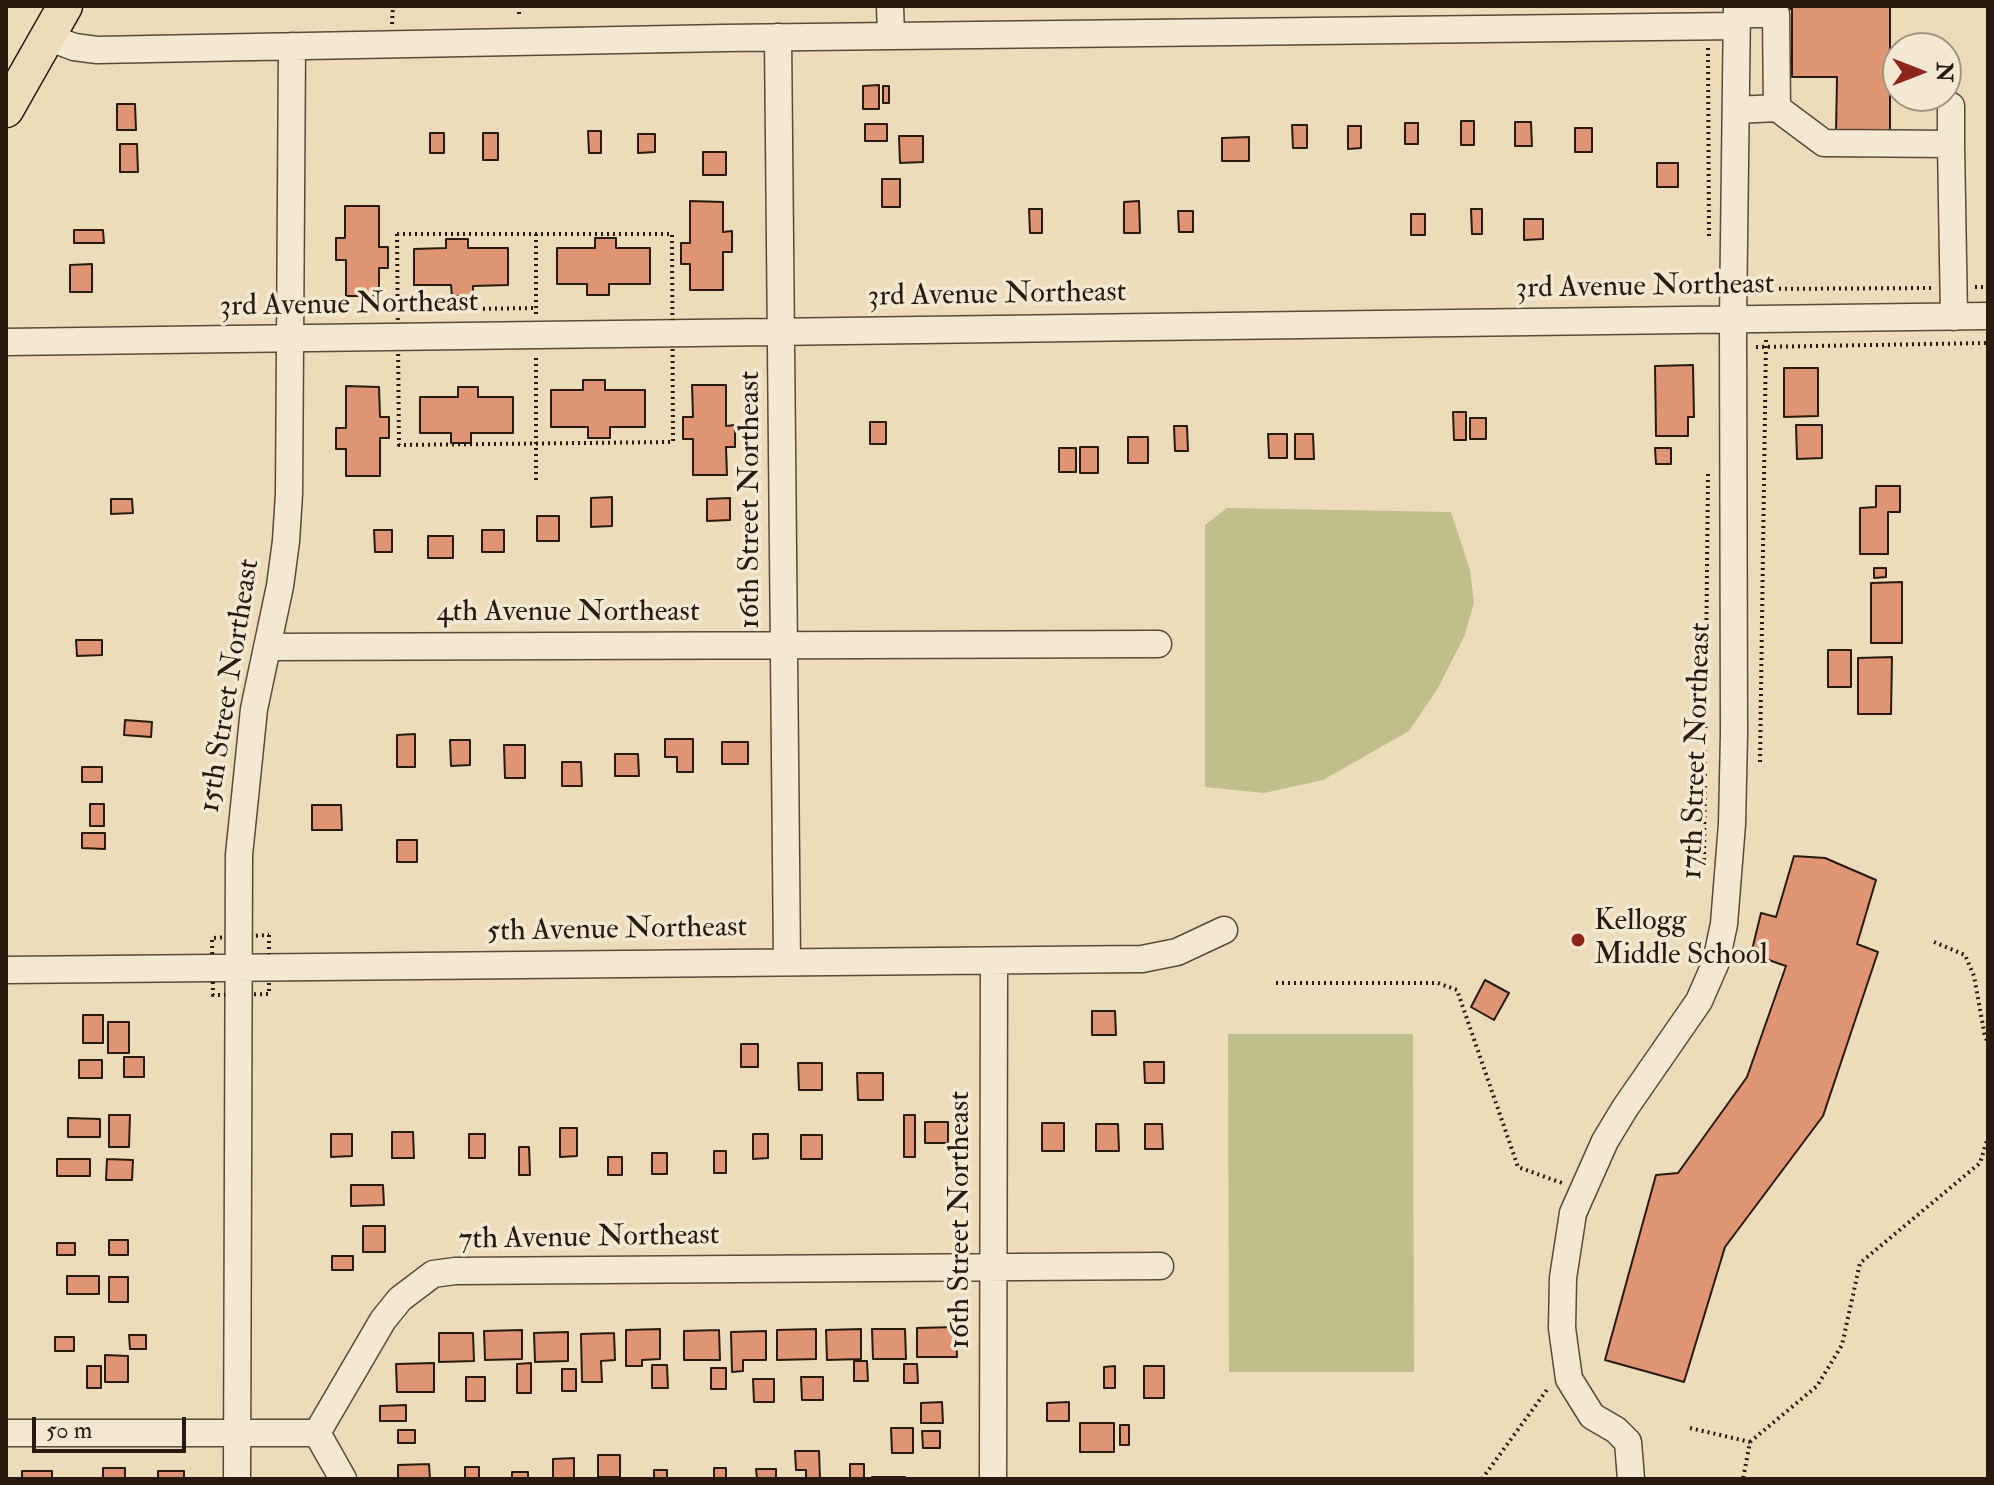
<!DOCTYPE html>
<style>
body{margin:0}
#map{position:relative;width:1994px;height:1485px;overflow:hidden;background:#eddcb9;font-family:"IM FELL Double Pica",serif}
canvas{display:block}
.frame{position:absolute;inset:0;border:8px solid #281a0e;pointer-events:none}
.north{position:absolute;left:1882px;top:32px;width:80px;height:80px;box-sizing:border-box;background:#f3e8d2;border:2px solid #a29684;border-radius:50%;rotate:90deg;font-size:22px;font-weight:700;line-height:32px;text-align:center;color:#281a0e}
.north::after{content:'';display:block;margin:auto;width:28px;height:36px;background:#8f2418;clip-path:polygon(50% 0,100% 100%,50% 72%,0 100%)}
.scale{position:absolute;left:32px;top:1417px;width:154px;height:36px;box-sizing:border-box;border:4px solid #281a0e;border-top:0;padding-left:10px;font-size:24px;line-height:28px;white-space:nowrap;color:#281a0e;-webkit-text-stroke:6px #f3e8d2;paint-order:stroke}
</style>
<div id="map">
<canvas width="1994" height="1485"></canvas>
<div class="frame"></div>
<div class="north">N</div>
<div class="scale">50 m</div>
</div>
<script>
const g = document.querySelector('canvas').getContext('2d');
g.lineJoin = 'round';
function paint(path, color) { g.fillStyle = color; g.fill(path, 'evenodd'); }
const shape = rows => new Path2D(rows.map(r => 'M' + r).join(''));
function strokePath(path, color, width, dash) { g.strokeStyle = color; g.lineWidth = width; g.lineCap = dash ? 'butt' : 'round'; g.setLineDash(dash || []); g.stroke(path); }
function drawText(font, color, halo, rows, align = 'center') {
  g.font = font + ' "IM FELL Double Pica",serif'; g.lineWidth = 7; g.setLineDash([]); g.textBaseline = 'middle'; g.strokeStyle = halo; g.fillStyle = color; for (const [text, x, y, turn = 0] of rows) {
    g.save(); g.translate(x, y); g.rotate((+turn || 0) * Math.PI / 180); g.textAlign = isNaN(turn) ? turn : align; if (halo) g.strokeText(text, 0, 0); g.fillText(text, 0, 0); g.restore();
  }
}
paint(shape([
 [1227,508,1451,512,1470,570,1474,603,1464,637,1438,688,1409,731,1323,780,1264,793,1205,787,1205,525],
 [1228,1034,1413,1034,1414,1372,1229,1372]
]), '#c0be8a');
const building = shape([
 [1773,6,1890,6,1890,133,1836,133,1837,77,1792,77,1792,9,1773,9,1773,6],
 [879,85,879,109,863,109,863,86,879,85],
 [883,86,889,86,889,103,883,103,883,86],
 [117,104,135,104,136,130,117,130,117,104],
 [1461,121,1474,121,1474,145,1461,145,1461,121],
 [1515,122,1531,122,1532,146,1515,146,1515,122],
 [1405,123,1418,123,1418,144,1405,144,1405,123],
 [865,124,887,124,887,141,865,141,865,124],
 [1292,125,1307,125,1307,148,1293,148,1292,125],
 [1348,126,1361,126,1361,148,1348,149,1348,126],
 [1575,128,1592,128,1592,152,1575,152,1575,128],
 [588,131,601,131,601,153,589,153,588,131],
 [430,133,444,133,444,153,430,153,430,133],
 [483,133,498,133,498,160,483,160,483,133],
 [638,134,655,134,655,152,638,153,638,134],
 [899,136,923,136,923,162,900,163,899,136],
 [1249,137,1249,161,1222,161,1222,138,1249,137],
 [120,144,137,144,138,172,120,172,120,144],
 [703,152,726,152,726,175,703,175,703,152],
 [1657,163,1678,163,1678,187,1657,187,1657,163],
 [882,179,900,179,900,207,882,207,882,179],
 [690,201,723,202,723,232,732,231,732,252,723,252,723,290,690,290,690,264,681,264,681,243,690,243,690,201],
 [1139,201,1140,233,1124,233,1124,202,1139,201],
 [345,206,379,206,379,247,388,247,388,268,379,268,379,296,346,296,346,260,336,260,336,238,345,238,345,206],
 [1029,209,1042,209,1042,233,1030,233,1029,209],
 [1471,209,1482,209,1482,234,1472,234,1471,209],
 [1178,211,1193,211,1193,232,1179,232,1178,211],
 [1411,214,1425,214,1425,235,1411,235,1411,214],
 [1524,219,1543,219,1543,239,1524,240,1524,219],
 [74,230,103,230,104,243,74,243,74,230],
 [595,238,616,238,616,248,650,248,650,284,609,284,609,295,587,295,587,284,557,284,557,248,595,248,595,238],
 [446,239,468,239,468,248,508,248,508,285,473,286,473,296,452,296,451,285,414,285,414,249,446,248,446,239],
 [92,264,92,292,70,292,70,265,92,264],
 [1693,365,1694,417,1688,417,1688,436,1656,436,1655,366,1693,365],
 [1784,368,1818,368,1818,416,1784,417,1784,368],
 [583,380,605,380,605,390,645,390,645,427,610,427,610,438,588,438,588,427,551,427,551,390,583,390,583,380],
 [692,385,726,385,726,426,735,425,735,447,726,447,727,475,693,475,693,439,683,439,683,417,693,417,692,385],
 [346,386,379,387,380,417,389,417,389,438,380,438,380,476,346,476,346,449,336,449,336,428,346,428,346,386],
 [458,387,478,387,478,397,513,397,513,433,471,433,471,443,451,443,451,433,420,433,420,397,458,397,458,387],
 [1453,412,1466,412,1466,440,1454,440,1453,412],
 [1470,418,1486,418,1486,439,1470,439,1470,418],
 [870,422,886,422,886,444,870,444,870,422],
 [1796,425,1822,425,1822,458,1797,459,1796,425],
 [1174,426,1187,426,1188,451,1175,451,1174,426],
 [1268,434,1287,434,1287,458,1269,458,1268,434],
 [1295,434,1313,434,1314,459,1295,459,1295,434],
 [1128,437,1148,437,1148,463,1128,463,1128,437],
 [1080,447,1098,447,1098,473,1080,473,1080,447],
 [1059,448,1076,448,1076,472,1059,472,1059,448],
 [1655,448,1671,448,1671,464,1656,464,1655,448],
 [1876,486,1900,486,1900,512,1888,512,1888,554,1860,554,1860,508,1876,507,1876,486],
 [612,497,612,526,591,527,591,498,612,497],
 [730,498,730,520,707,521,707,499,730,498],
 [111,499,132,499,133,513,111,514,111,499],
 [537,516,559,516,559,541,537,541,537,516],
 [374,530,392,530,392,552,375,552,374,530],
 [482,530,504,530,504,552,482,552,482,530],
 [428,536,453,536,453,558,428,558,428,536],
 [1874,568,1886,568,1886,577,1874,578,1874,568],
 [1902,582,1902,643,1871,643,1871,583,1902,582],
 [76,640,102,640,102,655,77,656,76,640],
 [1828,650,1851,650,1851,687,1828,687,1828,650],
 [1892,657,1891,714,1858,714,1858,658,1892,657],
 [125,720,152,722,151,737,124,735,125,720],
 [415,734,415,767,397,767,397,735,415,734],
 [665,739,693,739,693,772,677,772,677,757,665,757,665,739],
 [450,740,470,740,470,765,451,766,450,740],
 [722,742,748,742,748,764,722,764,722,742],
 [504,745,525,745,525,778,505,778,504,745],
 [615,754,638,754,639,776,615,776,615,754],
 [562,762,581,762,582,786,562,786,562,762],
 [82,767,102,767,102,782,82,782,82,767],
 [90,804,104,804,104,826,90,826,90,804],
 [312,805,341,805,342,830,312,830,312,805],
 [82,833,105,833,105,849,82,848,82,833],
 [397,840,417,840,417,862,397,862,397,840],
 [1794,856,1825,858,1876,880,1857,944,1878,952,1823,1116,1725,1247,1684,1382,1605,1360,1656,1175,1678,1173,1747,1077,1786,966,1751,954,1761,913,1776,917,1794,856],
 [1485,980,1509,993,1494,1020,1471,1007,1485,980],
 [1092,1011,1115,1011,1116,1035,1092,1035,1092,1011],
 [83,1015,103,1015,103,1043,83,1043,83,1015],
 [108,1022,129,1022,129,1053,108,1053,108,1022],
 [741,1044,758,1044,758,1067,741,1067,741,1044],
 [124,1057,144,1057,144,1077,124,1077,124,1057],
 [79,1060,102,1060,102,1078,79,1078,79,1060],
 [1144,1062,1164,1062,1164,1083,1145,1083,1144,1062],
 [798,1063,822,1063,822,1090,799,1090,798,1063],
 [857,1073,883,1073,883,1100,858,1100,857,1073],
 [109,1115,130,1115,129,1147,109,1147,109,1115],
 [904,1115,915,1115,915,1157,904,1157,904,1115],
 [68,1118,100,1119,100,1137,68,1137,68,1118],
 [925,1122,948,1122,948,1143,925,1143,925,1122],
 [1042,1123,1064,1123,1064,1151,1042,1151,1042,1123],
 [1096,1124,1118,1124,1119,1151,1096,1151,1096,1124],
 [1145,1124,1162,1124,1163,1149,1145,1149,1145,1124],
 [560,1128,577,1128,577,1156,560,1157,560,1128],
 [392,1132,413,1132,414,1158,392,1158,392,1132],
 [331,1134,352,1134,352,1156,331,1157,331,1134],
 [469,1134,485,1134,485,1158,469,1158,469,1134],
 [753,1134,768,1134,768,1158,753,1159,753,1134],
 [801,1135,822,1135,822,1159,801,1159,801,1135],
 [519,1147,529,1147,530,1175,519,1175,519,1147],
 [714,1151,726,1151,726,1173,714,1173,714,1151],
 [652,1153,667,1153,667,1174,652,1174,652,1153],
 [608,1157,622,1157,622,1175,608,1175,608,1157],
 [57,1159,90,1159,90,1176,57,1176,57,1159],
 [107,1159,133,1160,132,1180,106,1180,107,1159],
 [351,1185,383,1185,384,1205,351,1206,351,1185],
 [363,1226,385,1226,385,1252,363,1252,363,1226],
 [109,1240,128,1240,128,1255,109,1255,109,1240],
 [57,1243,75,1243,75,1255,57,1255,57,1243],
 [332,1256,353,1256,353,1270,332,1270,332,1256],
 [67,1276,99,1276,99,1294,67,1294,67,1276],
 [109,1277,128,1277,128,1302,109,1302,109,1277],
 [956,1327,957,1357,917,1357,917,1328,956,1327],
 [660,1329,660,1359,642,1360,642,1366,626,1366,626,1330,660,1329],
 [816,1329,816,1359,777,1360,777,1330,816,1329],
 [861,1329,861,1359,827,1360,826,1330,861,1329],
 [872,1329,905,1329,906,1359,873,1359,872,1329],
 [522,1330,522,1359,485,1360,484,1331,522,1330],
 [719,1330,720,1360,684,1360,684,1331,719,1330],
 [766,1331,766,1360,743,1360,743,1371,732,1372,731,1332,766,1331],
 [568,1332,568,1361,535,1362,534,1333,568,1332],
 [439,1333,473,1333,474,1361,439,1362,439,1333],
 [614,1333,615,1360,601,1361,602,1382,582,1382,581,1334,614,1333],
 [129,1335,146,1335,146,1349,130,1349,129,1335],
 [55,1337,74,1337,74,1351,55,1351,55,1337],
 [105,1355,128,1356,128,1382,105,1382,105,1355],
 [854,1361,867,1361,868,1381,854,1381,854,1361],
 [434,1363,434,1392,397,1392,396,1364,434,1363],
 [531,1363,531,1393,517,1393,517,1364,531,1363],
 [904,1364,917,1364,918,1383,904,1383,904,1364],
 [652,1365,667,1365,668,1388,652,1388,652,1365],
 [87,1366,101,1366,101,1388,87,1388,87,1366],
 [1115,1366,1115,1388,1104,1388,1104,1367,1115,1366],
 [1144,1366,1164,1366,1164,1398,1144,1398,1144,1366],
 [711,1368,726,1368,726,1389,711,1389,711,1368],
 [562,1369,576,1369,576,1391,562,1391,562,1369],
 [466,1377,485,1377,485,1401,466,1401,466,1377],
 [801,1377,823,1377,823,1400,802,1400,801,1377],
 [753,1379,774,1379,774,1402,754,1402,753,1379],
 [942,1402,943,1423,921,1423,921,1403,942,1402],
 [1069,1402,1069,1421,1047,1421,1047,1403,1069,1402],
 [406,1405,406,1421,380,1421,380,1406,406,1405],
 [1080,1423,1114,1423,1114,1452,1080,1452,1080,1423],
 [1120,1425,1129,1425,1129,1445,1120,1445,1120,1425],
 [891,1428,913,1428,913,1453,892,1453,891,1428],
 [398,1430,415,1430,415,1443,398,1443,398,1430],
 [922,1431,940,1431,940,1448,923,1448,922,1431],
 [795,1451,819,1451,820,1479,806,1479,806,1470,796,1470,795,1451],
 [598,1455,620,1455,620,1477,598,1477,598,1455],
 [574,1458,574,1479,553,1479,553,1459,574,1458],
 [429,1464,430,1479,398,1479,398,1465,429,1464],
 [850,1464,864,1464,864,1479,850,1479,850,1464],
 [465,1467,479,1467,479,1479,465,1479,465,1467],
 [103,1468,125,1468,125,1479,103,1479,103,1468],
 [714,1468,726,1468,726,1479,714,1479,714,1468],
 [756,1469,776,1469,776,1479,757,1479,756,1469],
 [654,1470,667,1470,667,1479,654,1479,654,1470],
 [22,1471,52,1471,52,1479,22,1479,22,1471],
 [158,1471,184,1471,184,1479,158,1479,158,1471],
 [512,1472,528,1472,528,1479,512,1479,512,1472],
 [872,1477,905,1477,905,1479,872,1479,872,1477]
]);
paint(building, '#df9473');
strokePath(building, '#281a0e', 2);
const minor = shape([
 [890,6,891,36],
 [1737,14,1776,14,1777,108],
 [48,37,74,47,97,50,724,38,1737,26],
 [778,37,787,961],
 [1736,110,1777,108,1824,143,1951,144,1954,317],
 [1951,144,1951,106],
 [6,342,1988,316],
 [267,647,1158,644],
 [6,970,1142,959,1177,952,1224,930],
 [6,1433,317,1433],
 [317,1433,383,1320,400,1299,433,1274,455,1271,1160,1266],
 [317,1433,343,1479],
 [237,1479,239,855,254,709,280,586,286,541,289,494,292,46],
 [993,1479,994,962],
 [1631,1479,1628,1442,1616,1430,1592,1416,1569,1379,1562,1328,1563,1278,1573,1213,1605,1141,1625,1108,1699,1001,1716,962,1724,924,1732,824,1734,734,1733,319,1737,6]
]);
const major = shape([
 [6,110,65,6]
]);
strokePath(minor, '#594a39', 29);
strokePath(major, '#281a0e', 37);
strokePath(shape([
 [519,6,519,15],
 [392,24,393,6],
 [1708,48,1709,240],
 [397,234,672,234,673,442,399,445,397,234],
 [536,234,536,315],
 [1975,287,1988,287],
 [1755,289,1931,288],
 [399,310,536,308],
 [1756,347,1988,343],
 [536,480,536,356],
 [1760,762,1766,340],
 [1704,860,1708,472],
 [269,935,269,994,213,995,212,938,269,935],
 [1934,942,1965,955,1974,976,1985,1037,1988,1042],
 [1276,983,1438,983,1457,990,1518,1167,1562,1183],
 [1690,1428,1750,1442,1743,1479],
 [1750,1442,1817,1386,1842,1345,1860,1263,1980,1163,1988,1137],
 [1482,1479,1549,1387]
]), '#281a0e', 4, [2, 4]);
strokePath(minor, '#f3e8d2', 26);
strokePath(major, '#eddcb9', 34);
for (const [x, y, r, color] of [
 [1578,940,8,"#8f2418"]
]) { const dot = new Path2D(); dot.arc(x, y, r, 0, 2 * Math.PI); g.fillStyle = color; g.fill(dot); strokePath(dot, '#f3e8d2', 3); }
drawText('30px', '#281a0e', '#f3e8d2', [
 ["3rd Avenue Northeast",1645,288,-1],
 ["3rd Avenue Northeast",997,296,-1],
 ["3rd Avenue Northeast",349,306,-1],
 ["16th Street Northeast",752,500,-90],
 ["4th Avenue Northeast",568,614],
 ["15th Street Northeast",231,686,-81],
 ["17th Street Northeast",1698,751,-88],
 ["5th Avenue Northeast",617,931,-1],
 ["16th Street Northeast",962,1220,-90],
 ["7th Avenue Northeast",589,1239,-1]
]);
drawText('30px', '#281a0e', '#f3e8d2', [
 ["Kellogg",1594,923],
 ["Middle School",1594,957]
], 'left');
</script>
